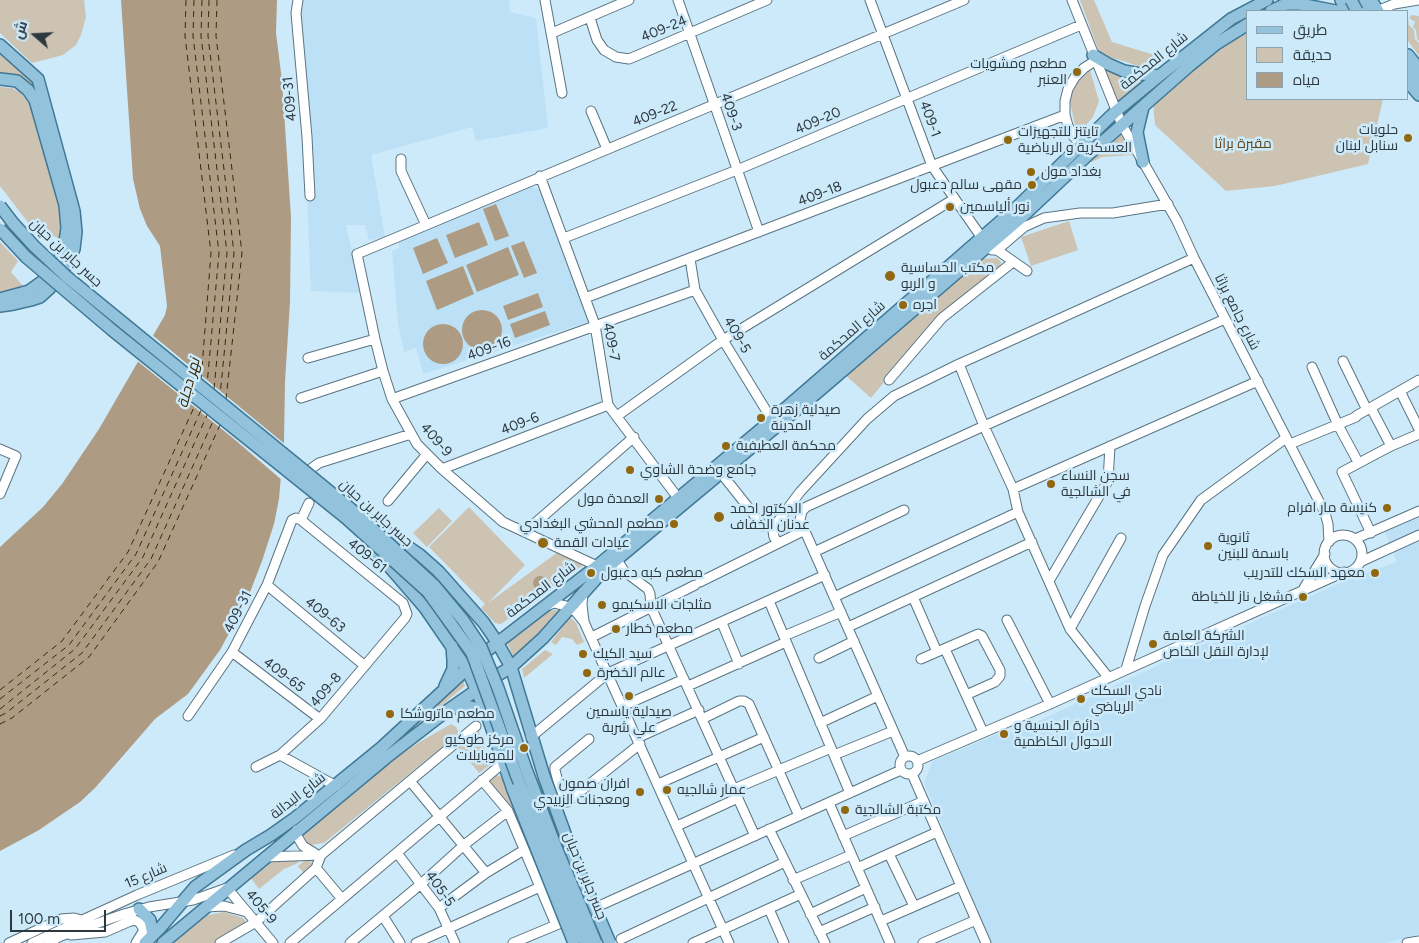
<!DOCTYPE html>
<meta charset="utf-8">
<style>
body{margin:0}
#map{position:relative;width:1419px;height:943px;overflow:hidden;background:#cdeafa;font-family:Figtree,Cairo,sans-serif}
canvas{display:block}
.legend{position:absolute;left:1246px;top:10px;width:162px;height:90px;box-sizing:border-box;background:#cdeafa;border:1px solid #8da3af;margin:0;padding:6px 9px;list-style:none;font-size:15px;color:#2d383f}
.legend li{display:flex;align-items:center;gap:10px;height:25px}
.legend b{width:25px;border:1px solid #8da3af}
.north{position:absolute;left:10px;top:10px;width:50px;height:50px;-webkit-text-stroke:4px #cdeafa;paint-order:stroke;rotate:289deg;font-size:14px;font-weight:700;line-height:20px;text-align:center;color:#2d383f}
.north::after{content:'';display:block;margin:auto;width:18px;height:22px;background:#2d383f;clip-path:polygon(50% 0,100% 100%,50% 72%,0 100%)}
.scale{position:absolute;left:10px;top:910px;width:96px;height:22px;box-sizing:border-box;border:2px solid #2d383f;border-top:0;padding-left:6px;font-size:15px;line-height:18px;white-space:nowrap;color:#2d383f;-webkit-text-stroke:4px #cdeafa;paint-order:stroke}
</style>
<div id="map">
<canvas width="1419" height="943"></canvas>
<ul class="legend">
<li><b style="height:6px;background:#93c3dc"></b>طريق</li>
<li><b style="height:14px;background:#cdc3b3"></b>حديقة</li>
<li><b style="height:14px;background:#ad9c83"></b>مياه</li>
</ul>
<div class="north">ش</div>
<div class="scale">100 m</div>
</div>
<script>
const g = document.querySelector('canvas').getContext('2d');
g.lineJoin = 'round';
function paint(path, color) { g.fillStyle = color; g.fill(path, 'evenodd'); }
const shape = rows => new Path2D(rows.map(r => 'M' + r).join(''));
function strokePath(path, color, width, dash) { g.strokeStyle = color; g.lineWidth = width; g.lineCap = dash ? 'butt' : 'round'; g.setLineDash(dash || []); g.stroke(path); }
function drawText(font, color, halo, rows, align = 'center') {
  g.font = font + ' Figtree,Cairo,sans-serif'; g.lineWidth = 5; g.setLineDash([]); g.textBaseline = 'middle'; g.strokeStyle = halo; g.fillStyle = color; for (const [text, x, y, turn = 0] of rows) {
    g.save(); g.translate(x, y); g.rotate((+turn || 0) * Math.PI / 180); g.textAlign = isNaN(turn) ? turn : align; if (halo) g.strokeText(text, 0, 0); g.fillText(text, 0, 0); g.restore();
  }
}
paint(shape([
 [300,0,509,0,510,12,536,18,548,128,476,141,472,127,371,155,385,237,369,240,365,225,346,225,361,293,311,291,299,4],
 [532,187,542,191,591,321,423,374,416,348,404,352,398,323,392,251,399,248,399,242,514,191],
 [1419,516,1419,934,1386,943,991,943,924,782,933,761,1000,733,1002,736,1019,730,1206,643,1349,579,1397,562,1385,532]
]), '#bce0f5');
paint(shape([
 [0,0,84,0,86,17,81,35,76,45,63,55,32,63,0,33],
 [1080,0,1094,0,1112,42,1164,58,1151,70,1104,55,1098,49],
 [1412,15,1419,16,1419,41,1417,39,1416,30,1413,27,1415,22,1409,18],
 [1408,19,1409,25,1414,30,1415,39,1419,43,1419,56,1408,41],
 [1248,31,1248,99,1383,99,1368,164,1275,186,1226,191,1155,125,1153,103,1228,39],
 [0,51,33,81,36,92,0,75],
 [1104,66,1128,77,1142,81,1117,102],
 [1090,70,1099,101,1093,117,1080,132,1075,125,1070,102,1073,90,1081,76],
 [0,87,12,88,21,93,29,103,34,114,60,202,62,240,30,225,0,186],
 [1121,135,1124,137,1132,155,1102,157,1092,162,1089,161],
 [1069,221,1078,250,1031,266,1021,237],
 [0,242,18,261,11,272,24,287,0,295],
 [997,258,1001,262,1000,266,933,323,871,398,843,373,981,259],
 [469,507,525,565,488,603,558,552,581,564,582,566,501,624,495,623,481,608,485,604,429,547],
 [439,508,452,521,427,547,413,533],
 [554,610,560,610,538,635,513,656,507,642,549,611],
 [570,617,576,623,584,642,577,645,572,639,562,637,556,645,551,642],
 [545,650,553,654,524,678,522,669],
 [463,679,465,686,414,728,411,728],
 [451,724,456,727,458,731,457,735,324,843,311,845,307,843,302,832,374,773,418,743],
 [478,729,491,764,479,773,457,746],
 [496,775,502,777,525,839,522,840,486,782],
 [308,858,312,863,312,868,305,875,298,866],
 [276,859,302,859,296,864,284,869,259,889,250,877],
 [224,912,243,918,245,921,245,924,218,943,174,943,204,916]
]), '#cdc3b3');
paint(shape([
 [121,0,277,0,276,33,282,81,291,217,290,302,285,382,284,441,279,499,274,524,262,561,247,600,220,650,188,694,155,719,95,788,80,802,39,830,0,851,0,547,43,507,62,484,99,429,165,315,167,306,160,246,147,226,140,209,133,179],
 [496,204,509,236,495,241,483,209],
 [479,222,488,245,455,258,446,235],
 [437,238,448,263,423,274,413,248],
 [524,241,537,273,524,278,511,246],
 [508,247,519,275,477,292,466,265],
 [463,266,474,294,437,310,426,281],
 [538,293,543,307,508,320,503,306],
 '462 330a20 20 0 1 1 40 0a20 20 0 1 1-40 0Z',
 [545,311,550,325,515,338,510,324],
 '423 344a20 20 0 1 1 40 0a20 20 0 1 1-40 0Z',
 '533 583a7 7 0 1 1 14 0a7 7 0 1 1-14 0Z'
]), '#ad9c83');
paint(shape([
 [151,334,286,445,283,481,234,439,136,360]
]), '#cdeafa');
strokePath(shape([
 [186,0,185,36,211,253,201,380],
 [194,0,193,36,219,253,207,385],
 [202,0,201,36,227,253,214,389],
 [209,0,208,36,234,253,220,396],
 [217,0,216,36,242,253,226,399],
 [0,690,62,641,128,552,196,403],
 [0,699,69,645,136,554,202,408],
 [0,709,75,649,143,557,208,413],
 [0,716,6,713,82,653,151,559,214,419],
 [0,724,12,718,89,657,158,562,220,425]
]), '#3b2804', 1, [6, 5]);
const minor = shape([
 [298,0,296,13,307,137,310,196],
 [545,0,562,93],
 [678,0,759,232],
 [870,0,932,166,982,238],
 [1072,0,1122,125,1177,221,1194,258,1325,513,1328,524,1329,542],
 [1377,11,1394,4,1419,0],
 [590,18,597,40,604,50,616,57,629,59,767,0],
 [552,33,629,0],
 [591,111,607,149],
 [1082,145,1074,137,1068,126,1065,115,1065,101,1068,89,1075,77,1084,68,1095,61],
 [401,159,401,171,426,225],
 [540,176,595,325,608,405,678,498],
 [564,238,737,170,1081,25],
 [987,246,992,250,997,250,1024,227,1044,218,1080,213,1113,213,1168,204],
 [997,250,1027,271],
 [690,259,695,290,723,340,772,420],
 [585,298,1065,115],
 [308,358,375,339],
 [1343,361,1367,410],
 [959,364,984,426,1013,489,1018,512,1070,629,1108,677],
 [1312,367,1338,425,1358,462],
 [889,380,942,318,1013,262],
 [1400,391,1419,429],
 [301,398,383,371],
 [392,399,695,290],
 [1371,408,1391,446],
 [617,416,723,340,954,199],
 [1356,416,1419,380],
 [1290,444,1356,417],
 [0,449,16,456,0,494],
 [312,468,319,463,411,434],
 [442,469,608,405],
 [721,473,763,526],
 [1013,489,1258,381],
 [388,501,427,454],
 [301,520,309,503],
 [525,532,634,437],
 [1371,533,1342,472,1391,446,1419,434],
 '1324 554a19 19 0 1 1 38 0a19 19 0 1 1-38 0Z',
 [1355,539,1419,511],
 [778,543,774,537,773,531,776,524,800,492,867,419,894,396,959,364,1194,258],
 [814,552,904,510],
 [617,560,624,571,648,589,650,594,651,607,755,836],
 [1360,562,1419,535],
 [597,566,503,522,442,469,417,444,392,399,383,371,375,339,357,254,964,0],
 [1049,581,1108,481,1110,446],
 [700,582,805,530],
 [267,585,365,666],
 [1304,588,1325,554],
 [583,592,582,605,584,621],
 [834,597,1018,512],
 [913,597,937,652],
 [769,601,850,793],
 [546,606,554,603,566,606,576,612,584,622,729,943],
 [1007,620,1050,704],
 [722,623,739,664],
 [848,627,1032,542],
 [1070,629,1121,538],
 [784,636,841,612],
 [592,637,695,585],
 [945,649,983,732],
 [232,652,320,719],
 [819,658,854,641],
 [921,659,978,634,982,636,1000,670,1000,676,995,682,966,695],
 [1126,669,1145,606,1163,555,1201,500,1286,438],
 [688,686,786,642],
 [623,706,684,679],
 [188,716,232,652,267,585,292,520,296,518,301,520,403,603,407,614,405,618,320,719,280,755,256,767],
 [702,719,739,701,744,701,749,704,799,816],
 [820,723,878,696],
 [531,737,608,673,825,575],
 [637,738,699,710],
 [589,739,555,767,555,770,562,798,564,801,567,802,640,744],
 [280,755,336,786],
 [834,755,893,731],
 '900 765a9 9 0 1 1 18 0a9 9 0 1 1-18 0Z',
 [905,757,800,520,802,511,806,507,984,426,1225,319],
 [917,761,1050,704,1344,572],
 [912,774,986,943],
 [482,780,508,811,556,925],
 [410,781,486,873],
 [658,784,764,737],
 [734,789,831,748],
 [829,803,890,943],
 [677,826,738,798],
 [769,829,825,943],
 [297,830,297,836,303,846,316,854],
 [843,836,924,801],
 [397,853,439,908,455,943],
 [889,854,914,906],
 [265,857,321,855],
 [316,868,342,899],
 [857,868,937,832],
 [793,880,851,855],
 [206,907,224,906,247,912],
 [439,908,486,873,524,850],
 [769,909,784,943],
 [590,910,901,770],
 [810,914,866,888],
 [383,916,400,943],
 [881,921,961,886],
 [819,932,875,907],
 [71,935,105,932,128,922,135,920,140,923,144,930,136,943],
 [621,939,785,862],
 [9,943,61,919,74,918,82,920],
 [32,943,137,895,234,855],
 [48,943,61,936,124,914,149,907,193,900,227,888,273,943],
 [220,943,256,922,316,868,321,855,476,726],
 [290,943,503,763],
 [350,943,421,884,464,845,508,811],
 [416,943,540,887],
 [513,943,561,923],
 [693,943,801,894],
 [923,943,976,920],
 [1407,943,1419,941]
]);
const major = shape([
 [1341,0,1347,11],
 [1361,0,1368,11],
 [1371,0,1378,11],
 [1285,4,1300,4,1336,11],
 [1271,11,1290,2],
 [0,45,38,79,74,211,76,232,74,249,67,265],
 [1093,55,1108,64,1124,71,1141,74,1159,76],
 [1408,55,1419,69],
 [1408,69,1419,83],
 [0,79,17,81,28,90,35,100,65,205,67,228,64,248,60,259],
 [1408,82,1419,95],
 [1143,107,1137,132,1143,162],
 [0,299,29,291,43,281],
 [0,306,14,304,31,300,40,297,50,288],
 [369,520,420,555,438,571,484,623,497,642,511,667,544,776],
 [374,549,425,608,467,669,486,712,513,790],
 [488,650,597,566,772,420,1017,207,1115,112,1159,76,1231,19,1267,0],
 [498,675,511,667,543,638,603,571,819,391,1023,216,1090,153,1189,66,1216,44,1248,24],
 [445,686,453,669,453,660,452,646],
 [452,708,471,707,486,712],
 [139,909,150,920,153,935],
 [145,943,161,927,195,887,246,850,271,835,295,818,381,748,471,665],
 [163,943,387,757,448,710,481,687]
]);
strokePath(minor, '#5a7482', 11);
strokePath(major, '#407895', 14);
strokePath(minor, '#fff', 9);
strokePath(major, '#93c3dc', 11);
const majorBridge = shape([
 [1351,0,1357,11],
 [0,206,13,223,34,246,67,277,351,509,434,585,463,620,481,647,498,688,526,769,557,850,596,943],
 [0,229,26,257,112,330,346,518,428,592,472,653,517,777,547,853,586,943],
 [544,776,575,861,610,943],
 [513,790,574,943]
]);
strokePath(majorBridge, '#407895', 14, []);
strokePath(majorBridge, '#93c3dc', 11);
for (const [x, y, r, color] of [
 [1077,72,5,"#916710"],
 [1408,138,5,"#916710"],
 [1008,140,5,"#916710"],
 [1031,172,5,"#916710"],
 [1032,185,5,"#916710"],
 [950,207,5,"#916710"],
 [890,276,6,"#916710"],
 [903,305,5,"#916710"],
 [761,418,5,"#916710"],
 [726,446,5,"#916710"],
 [630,470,5,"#916710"],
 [1051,484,5,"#916710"],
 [659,499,5,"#916710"],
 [1387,508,5,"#916710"],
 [719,517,6,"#916710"],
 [674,524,5,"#916710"],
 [543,543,6,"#916710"],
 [1208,546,5,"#916710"],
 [591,573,5,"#916710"],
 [1375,573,5,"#916710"],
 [1303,597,5,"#916710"],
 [602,605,5,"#916710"],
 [616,629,5,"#916710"],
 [1153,644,5,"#916710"],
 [583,654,5,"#916710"],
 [587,673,5,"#916710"],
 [629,696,5,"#916710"],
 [1081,699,5,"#916710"],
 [390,714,5,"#916710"],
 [1004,734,5,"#916710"],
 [524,748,5,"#916710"],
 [667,790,5,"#916710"],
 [640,792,5,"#916710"],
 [845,810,5,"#916710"]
]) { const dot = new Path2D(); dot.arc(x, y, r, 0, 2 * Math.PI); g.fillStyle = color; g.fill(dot); strokePath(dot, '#cdeafa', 2); }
drawText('14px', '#2d383f', '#cdeafa', [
 ["409-24",664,29,-22],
 ["شارع المحكمة",1154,61,-39],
 ["409-31",290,99,-95],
 ["409-3",731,112,71],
 ["409-22",655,114,-22],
 ["409-1",930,119,70],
 ["409-20",818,121,-23],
 ["409-18",820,194,-21],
 ["جسر جابر بن حيان",66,253,43],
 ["شارع جامع براثا",1237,312,63],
 ["شارع المحكمة",852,331,-41],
 ["409-5",737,335,60],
 ["409-7",611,342,79],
 ["409-16",489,349,-20],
 ["409-6",520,424,-21],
 ["409-9",436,440,49],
 ["جسر جابر بن حيان",376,513,42],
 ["409-61",367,556,39],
 ["شارع المحكمة",541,590,-37],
 ["409-31",238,612,-63],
 ["409-63",325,615,39],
 ["409-65",284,675,37],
 ["409-8",326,690,-49],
 ["شارع البدالة",298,796,-38],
 ["شارع 15",146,876,-23],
 ["جسر جابر بن حيان",585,876,68],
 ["405-5",440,889,55],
 ["405-9",261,907,50]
]);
drawText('14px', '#2d383f', '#cdeafa', [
 ["مطعم ومشويات",1067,64,"right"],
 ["العنبر",1067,80,"right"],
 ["حلويات",1398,130,"right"],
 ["سنابل لبنان",1398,146,"right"],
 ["تايتنز للتجهيزات",1018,132],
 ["العسكرية و الرياضية",1018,148],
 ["بغداد مول",1041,172],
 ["مقهى سالم دعبول",1022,185,"right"],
 ["نور ألياسمين",960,207],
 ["مكتب الحساسية",901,268],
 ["و الربو",901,284],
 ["اجره",913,305],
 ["صيدلية زهرة",771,410],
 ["المدينة",771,426],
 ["محكمة العطيفية",736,446],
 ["جامع وضحة الشاوي",640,470],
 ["سجن النساء",1061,476],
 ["في الشالجية",1061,492],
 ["العمدة مول",649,499,"right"],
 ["كنيسة مار افرام",1377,508,"right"],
 ["الدكتور احمد",730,509],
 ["عدنان الخفاف",730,525],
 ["مطعم المحشي البغدادي",664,524,"right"],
 ["ثانوية",1218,538],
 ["باسمة للبنين",1218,554],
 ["عيادات القمة",554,543],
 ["مطعم كبه دعبول",601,573],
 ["معهد السكك للتدريب",1365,573,"right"],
 ["مشغل ناز للخياطة",1293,597,"right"],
 ["مثلجات الاسكيمو",612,605],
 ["مطعم خطار",626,629],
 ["الشركة العامة",1163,636],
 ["لإدارة النقل الخاص",1163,652],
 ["سيد الكيك",593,654],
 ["عالم الخضرة",597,673],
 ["نادي السكك",1091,691],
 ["الرياضي",1091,707],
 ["صيدلية ياسمين",629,712,"center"],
 ["علي شربة",629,728,"center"],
 ["مطعم ماتروشكا",400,714],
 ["دائرة الجنسية و",1014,726],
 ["الاحوال الكاظمية",1014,742],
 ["مركز طوكيو",514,740,"right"],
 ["للموبايلات",514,756,"right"],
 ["افران صمون",630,784,"right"],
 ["ومعجنات الزبيدي",630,800,"right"],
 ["عمار شالجيه",677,790],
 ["مكتبة الشالجية",855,810]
], 'left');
drawText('14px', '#5f4618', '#cdeafa', [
 ["مقبرة براثا",1243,144]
]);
drawText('italic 15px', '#3b2804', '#cdeafa', [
 ["نهر دجلة",189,383,-75]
]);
</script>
